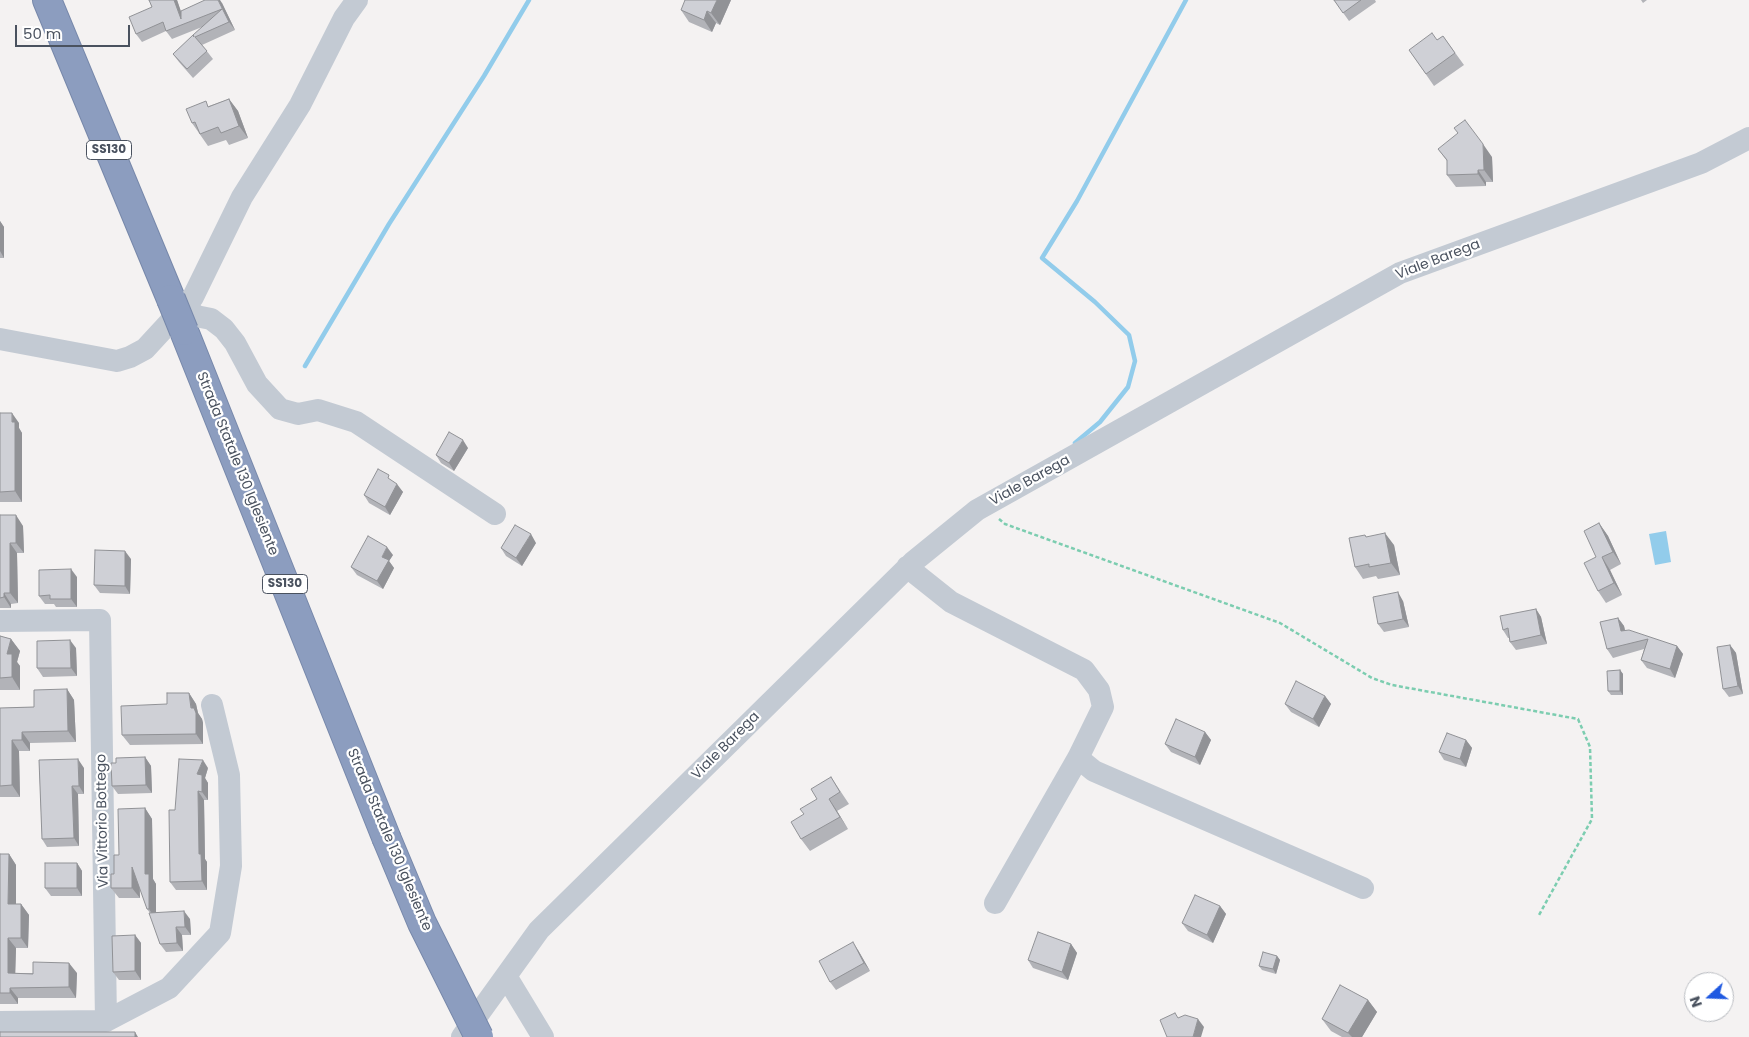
<!DOCTYPE html>
<style>
body{margin:0}
#map{position:relative;width:1749px;height:1037px;overflow:hidden;background:#f4f2f2;font-family:Poppins,sans-serif}
canvas{display:block}
.north{position:absolute;left:1684px;top:972px;width:50px;height:50px;box-sizing:border-box;background:#fff;border:1px solid #b7babf;border-radius:50%;rotate:250deg;font-size:14px;font-weight:700;line-height:20px;text-align:center;color:#4a525f}
.north::after{content:'';display:block;margin:auto;width:18px;height:22px;background:#1f59e1;clip-path:polygon(50% 0,100% 100%,50% 72%,0 100%)}
.scale{position:absolute;left:15px;top:25px;width:115px;height:22px;box-sizing:border-box;border:2px solid #4a525f;border-top:0;padding-left:6px;font-size:15px;line-height:18px;white-space:nowrap;color:#4a525f;-webkit-text-stroke:4px #fff;paint-order:stroke}
</style>
<div id="map">
<canvas width="1749" height="1037"></canvas>
<div class="north">N</div>
<div class="scale">50 m</div>
</div>
<script>
const g = document.querySelector('canvas').getContext('2d');
g.lineJoin = 'round';
function paint(path, color) { g.fillStyle = color; g.fill(path, 'evenodd'); }
const shape = rows => new Path2D(rows.map(r => 'M' + r).join(''));
function strokePath(path, color, width, dash) { g.strokeStyle = color; g.lineWidth = width; g.lineCap = dash ? 'butt' : 'round'; g.setLineDash(dash || []); g.stroke(path); }
function drawText(font, color, halo, rows, align = 'center') {
  g.font = font + ' Poppins,sans-serif'; g.lineWidth = 4.5; g.setLineDash([]); g.textBaseline = 'middle'; g.strokeStyle = halo; g.fillStyle = color; for (const [text, x, y, turn = 0] of rows) {
    g.save(); g.translate(x, y); g.rotate((+turn || 0) * Math.PI / 180); g.textAlign = isNaN(turn) ? turn : align; if (halo) g.strokeText(text, 0, 0); g.fillText(text, 0, 0); g.restore();
  }
}
paint(shape([
 [1666,531,1671,562,1655,565,1649,534]
]), '#92cceb');
strokePath(shape([
 [305,366,389,224,484,76,529,0],
 [1075,443,1100,422,1128,387,1135,361,1129,335,1095,302,1042,258,1077,201,1186,0]
]), '#92cceb', 4.5);
const highway = shape([
 [47,0,171,299],
 [184,331,386,837]
]);
strokePath(highway, '#78a', 30);
strokePath(shape([
 [999,519,1005,524,1280,623,1372,678,1392,685,1578,719,1590,747,1592,819,1539,915]
]), '#7ccdb0', 2.5, [4, 2.5]);
strokePath(shape([
 [185,305,196,316,211,319,224,329,235,343,257,384,280,409,298,414,318,410,356,422,495,514],
 [0,339,117,361,130,357,145,349,193,297,242,197,300,105,344,18,357,0],
 [907,567,951,602,1084,670,1099,690,1103,707,1078,758,995,903],
 [0,621,100,620,106,1021],
 [1078,758,1094,771,1363,888],
 [506,976,543,1037],
 [0,1022,106,1021,169,988,220,933,231,866,229,775,212,705],
 [462,1037,539,930,913,562,977,510,1400,273,1701,163,1749,138]
]), '#c3cad3', 22);
strokePath(highway, '#8c9dbf', 28);
const highwayBridge = shape([
 [171,299,184,331],
 [386,837,422,923,479,1037]
]);
strokePath(highwayBridge, '#78a', 30, []);
strokePath(highwayBridge, '#8c9dbf', 28);
paint(shape([
 [149,0,177,0,181,12,222,3,235,30,202,45,213,59,193,78,179,62,173,54,202,27,172,39,166,31,142,42,136,34,152,7],
 [731,0,720,25,716,23,712,32,689,22,681,10],
 [1334,0,1375,0,1376,2,1349,21],
 [1641,0,1647,0,1643,3],
 [1443,36,1464,65,1434,86,1409,50,1437,40],
 [229,99,238,111,248,138,229,145,226,140,208,146,192,123,209,106],
 [1438,149,1492,157,1493,182,1486,182,1486,186,1456,187,1447,175,1447,161],
 [0,221,4,227,4,258,0,258],
 [0,413,19,423,19,428,22,433,22,502,0,502],
 [468,448,454,471,441,463,436,455],
 [393,481,403,492,390,515,369,503,364,495],
 [0,515,23,526,24,553,17,553,18,603,11,604,11,608,0,608],
 [1599,523,1608,536,1621,564,1610,570,1622,595,1606,603,1598,591,1596,557],
 [1365,535,1366,537,1394,545,1400,575,1378,579,1376,576,1363,579,1355,567],
 [536,543,522,566,506,556,501,548],
 [393,555,389,561,394,568,383,589,357,575,351,567],
 [131,559,130,594,100,593,94,585],
 [77,577,77,607,56,607,54,604,45,604,39,596],
 [1403,601,1409,627,1384,632,1378,624],
 [1536,609,1541,617,1547,644,1516,650,1510,642,1509,638,1508,638,1503,630],
 [1618,618,1624,626,1625,630,1677,646,1683,654,1675,678,1647,668,1641,660,1644,649,1613,658,1607,649],
 [0,636,11,639,20,651,17,662,20,666,20,690,0,690],
 [1730,645,1736,653,1743,694,1729,697,1723,689],
 [76,648,77,676,43,677,37,668],
 [1620,670,1623,674,1623,695,1611,695,1608,691],
 [67,689,74,700,76,742,30,743,30,751,19,751,20,797,0,797,0,708,34,707],
 [189,693,196,704,198,713,202,719,203,723,203,744,130,745,122,735,167,704],
 [1325,696,1331,704,1319,727,1291,712,1285,704],
 [1205,732,1211,740,1200,765,1171,752,1165,744],
 [1466,740,1472,748,1466,767,1444,760,1439,752],
 [145,757,151,766,152,793,118,794,112,786,116,763],
 [39,760,84,768,84,794,78,794,79,846,47,847,42,839],
 [208,768,205,778,208,783,208,800,204,800,205,859,207,862,207,890,176,890,170,882,175,810],
 [831,777,849,804,837,811,848,829,810,851,801,839,817,799],
 [145,808,152,819,153,879,156,884,156,912,190,919,191,935,182,935,183,951,166,952,160,944,150,913,147,909,140,888,140,898,119,898,111,888,119,855],
 [0,854,9,854,16,865,16,904,21,904,29,915,28,948,16,948,15,973,77,973,76,998,18,998,18,1004,0,1004],
 [77,863,82,871,82,896,51,896,45,888],
 [1220,906,1226,914,1213,943,1188,931,1182,923],
 [135,935,141,943,141,980,119,980,113,972],
 [1071,944,1077,953,1068,980,1033,968,1028,960],
 [858,950,870,971,836,990,830,982],
 [1277,956,1280,960,1276,974,1262,970,1259,966],
 [1368,1000,1377,1012,1362,1037,1342,1037,1331,1031,1322,1019]
]), '#b2b3b8');
paint(shape([
 [174,0,177,0,185,23,181,19],
 [218,0,220,0,222,3,235,30,229,22],
 [717,0,731,0,720,25,711,13],
 [707,11,716,23,712,32,704,20],
 [229,99,238,111,248,138,239,126],
 [1483,144,1492,157,1493,182,1484,170],
 [1478,170,1486,182,1486,186,1478,174],
 [0,221,4,227,4,258,0,251],
 [12,413,19,423,19,428,22,433,22,502,15,491],
 [463,440,468,448,454,471,449,463],
 [397,484,403,492,390,515,385,507],
 [16,515,23,526,24,553,16,543],
 [1599,523,1608,536,1621,564,1613,552],
 [1385,533,1394,545,1400,575,1391,563],
 [531,534,536,543,522,566,516,558],
 [10,543,17,553,18,603,10,593],
 [387,547,393,555,389,561,394,568,383,589,377,581,382,557],
 [125,551,131,559,130,594,125,586],
 [1602,557,1610,570,1622,595,1614,583],
 [71,569,77,577,77,607,71,599],
 [1398,592,1403,601,1409,627,1403,619],
 [4,593,11,604,11,608,4,597],
 [1536,609,1541,617,1547,644,1541,635],
 [1618,618,1624,626,1627,640,1621,631],
 [11,639,20,651,17,662,20,666,20,690,12,677,7,654],
 [70,640,76,648,77,676,71,668],
 [1730,645,1736,653,1743,694,1738,686],
 [1677,646,1683,654,1675,678,1670,669],
 [1620,670,1623,674,1623,695,1620,691],
 [67,689,74,700,76,742,68,731],
 [189,693,196,704,198,713,202,719,203,723,203,744,196,734],
 [1325,696,1331,704,1319,727,1313,719],
 [22,732,30,743,30,751,22,740],
 [1205,732,1211,740,1200,765,1195,757],
 [12,740,19,751,20,797,12,785],
 [1466,740,1472,748,1466,767,1460,759],
 [145,757,151,766,152,793,146,785],
 [78,759,84,768,84,794,79,786],
 [203,760,208,768,205,778,208,783,208,800,202,792,197,774],
 [72,786,78,794,79,846,74,838],
 [198,791,204,800,205,859,207,862,207,890,202,881,199,854],
 [829,799,837,811,848,829,840,817],
 [145,808,152,819,153,879,156,884,156,920,149,909,145,874],
 [9,854,16,865,16,915,8,904],
 [77,863,82,871,82,896,77,888],
 [132,867,139,877,140,898,132,888],
 [21,904,29,915,28,948,21,938],
 [1220,906,1226,914,1213,943,1207,935],
 [184,911,190,919,191,935,185,927],
 [176,927,182,935,183,951,177,943],
 [135,935,141,943,141,980,135,971],
 [8,938,16,948,15,984,8,973],
 [853,942,858,950,870,971,864,963],
 [1071,944,1077,953,1068,980,1062,972],
 [1277,956,1280,960,1276,974,1273,969],
 [69,963,77,973,76,998,69,987],
 [10,988,18,998,18,1004,10,993],
 [1368,1000,1377,1012,1362,1037,1352,1037,1348,1033],
 [1198,1019,1204,1027,1201,1037,1193,1037],
 [135,1032,138,1037,135,1037]
]), '#919296');
const building = shape([
 [149,0,174,0,181,19,181,11,205,0,218,0,229,22,195,37,207,51,187,69,173,54,193,35,194,37,193,35,222,9,166,31,163,22,136,34,129,17,152,7,149,0],
 [685,0,717,0,711,13,707,11,704,20,681,10,685,0],
 [1334,0,1361,0,1343,13,1334,0],
 [1432,33,1437,40,1443,36,1455,53,1426,74,1409,50,1432,33],
 [229,99,239,126,221,133,218,127,200,134,195,122,192,123,186,109,206,101,208,107,229,99],
 [1465,120,1483,144,1484,170,1478,170,1478,174,1447,175,1447,160,1438,149,1458,133,1454,128,1465,120],
 [0,413,12,413,12,422,15,422,15,491,0,492,0,413],
 [449,432,463,440,449,463,436,455,449,432],
 [378,469,389,475,388,478,397,484,385,507,364,495,378,469],
 [0,515,16,515,16,543,10,543,10,593,4,593,4,597,0,598,0,515],
 [1599,523,1613,552,1602,557,1614,583,1598,591,1584,563,1596,557,1584,531,1599,523],
 [515,525,531,534,516,558,501,548,515,525],
 [1385,533,1391,563,1369,567,1369,564,1355,567,1349,538,1365,535,1366,537,1385,533],
 [368,536,387,547,382,557,389,560,377,581,351,567,368,536],
 [95,550,125,551,125,586,94,585,95,550],
 [71,569,71,599,50,599,50,595,39,596,39,570,71,569],
 [1398,592,1403,619,1378,624,1373,597,1398,592],
 [1536,609,1541,635,1510,642,1508,628,1503,630,1500,616,1536,609],
 [1618,618,1621,631,1629,630,1677,646,1670,669,1641,660,1648,639,1607,649,1600,622,1618,618],
 [0,636,11,639,7,654,12,654,12,677,0,678,0,636],
 [70,640,71,668,37,668,37,641,70,640],
 [1730,645,1738,686,1723,689,1717,647,1730,645],
 [1620,670,1620,691,1608,691,1607,671,1620,670],
 [1296,681,1325,696,1313,719,1285,704,1296,681],
 [67,689,68,731,22,732,22,740,12,740,12,785,0,786,0,708,34,707,34,690,67,689],
 [167,693,189,693,191,708,194,708,196,713,196,734,122,735,121,706,167,704,167,693],
 [1176,719,1205,732,1195,757,1165,744,1176,719],
 [1447,733,1466,740,1460,759,1439,752,1447,733],
 [145,757,146,785,112,786,111,763,116,763,116,758,145,757],
 [78,759,79,786,72,786,74,838,42,839,39,760,78,759],
 [179,759,203,760,197,774,202,775,202,792,198,791,199,854,201,854,202,881,170,882,169,810,175,810,179,759],
 [831,777,840,792,829,799,840,817,801,839,791,822,804,814,800,809,817,799,811,789,831,777],
 [145,808,145,874,149,874,149,909,147,909,132,867,132,888,111,888,111,874,114,874,114,855,119,855,118,809,145,808],
 [0,854,9,854,8,904,21,904,21,938,8,938,8,973,33,974,33,962,69,963,69,987,10,988,10,993,0,993,0,854],
 [45,863,77,863,77,888,45,888,45,863],
 [1195,895,1220,906,1207,935,1182,923,1195,895],
 [184,911,185,927,176,927,177,943,160,944,149,913,184,911],
 [1038,932,1071,944,1062,972,1028,960,1038,932],
 [135,935,135,971,113,972,112,936,135,935],
 [853,942,864,963,830,982,819,961,853,942],
 [1263,952,1277,956,1273,969,1259,966,1263,952],
 [1340,985,1368,1000,1348,1033,1322,1019,1340,985],
 [1175,1013,1178,1018,1185,1015,1198,1019,1193,1037,1167,1037,1160,1020,1175,1013],
 [0,1032,135,1032,135,1037,0,1037,0,1032]
]);
paint(building, '#cfd0d6');
strokePath(building, '#919296', 1);
for (const [x, y, w] of [
 [109,150,45],
 [285,584,45]
]) { const box = new Path2D(); box.roundRect(x - w / 2, y - 9.5, w, 19, 4); g.fillStyle = '#fff'; g.fill(box); strokePath(box, '#4a525f', 1); }
drawText('bold 12px', '#4a525f', null, [
 ["SS130",109,150],
 ["SS130",285,584]
]);
drawText('14px', '#4a525f', '#fff', [
 ["Viale Barega",1438,260,-21],
 ["Strada Statale 130 Iglesiente",237,464,68],
 ["Viale Barega",1030,481,-29],
 ["Viale Barega",726,746,-45],
 ["Via Vittorio Bottego",103,821,-91],
 ["Strada Statale 130 Iglesiente",389,840,67]
]);
</script>
